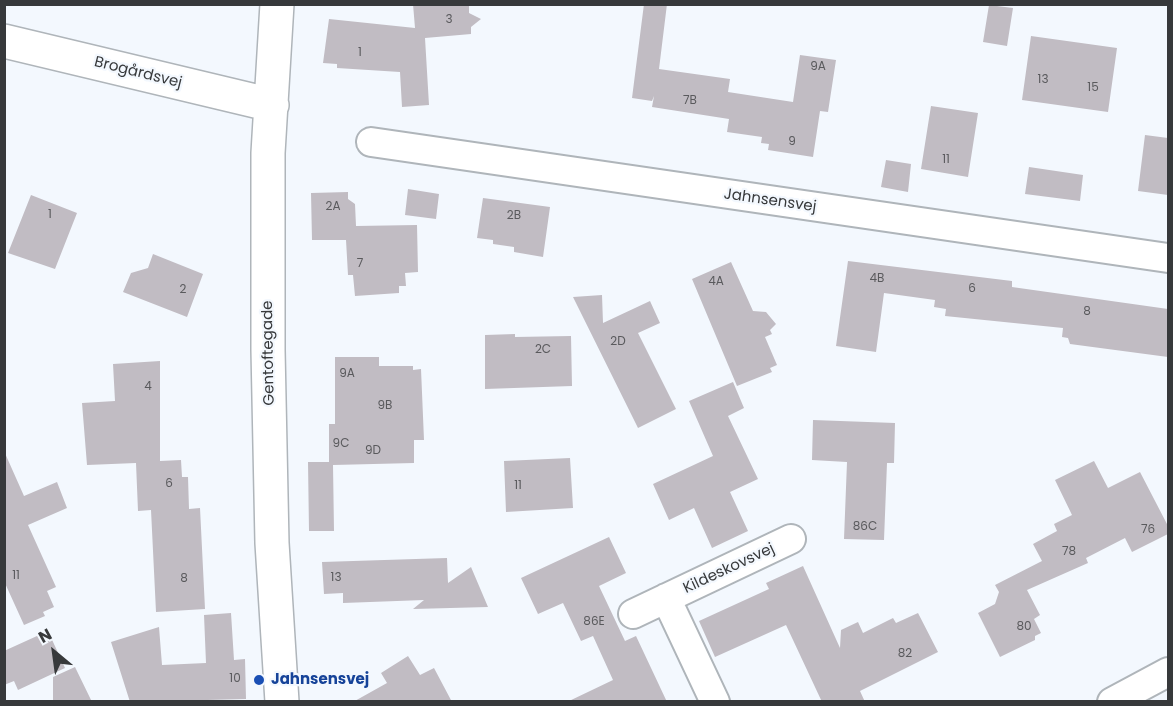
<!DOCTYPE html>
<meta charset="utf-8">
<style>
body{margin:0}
#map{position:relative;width:1173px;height:706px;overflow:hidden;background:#f3f8fe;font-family:Poppins,sans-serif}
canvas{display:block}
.frame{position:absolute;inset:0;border:6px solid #37393b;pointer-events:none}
.north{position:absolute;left:24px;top:622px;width:60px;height:60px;-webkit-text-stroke:4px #f3f8fe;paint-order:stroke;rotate:331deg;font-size:16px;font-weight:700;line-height:24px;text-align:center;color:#37393b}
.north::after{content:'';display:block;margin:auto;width:21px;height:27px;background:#37393b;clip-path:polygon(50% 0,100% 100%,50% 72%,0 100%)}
</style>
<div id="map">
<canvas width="1173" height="706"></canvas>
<div class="frame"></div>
<div class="north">N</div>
</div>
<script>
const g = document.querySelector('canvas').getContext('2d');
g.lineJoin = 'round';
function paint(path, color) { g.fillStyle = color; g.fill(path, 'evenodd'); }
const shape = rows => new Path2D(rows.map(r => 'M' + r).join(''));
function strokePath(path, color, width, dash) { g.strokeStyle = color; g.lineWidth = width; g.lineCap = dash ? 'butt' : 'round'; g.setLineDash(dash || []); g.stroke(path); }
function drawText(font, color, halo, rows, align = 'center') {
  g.font = font + ' Poppins,sans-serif'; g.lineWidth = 4.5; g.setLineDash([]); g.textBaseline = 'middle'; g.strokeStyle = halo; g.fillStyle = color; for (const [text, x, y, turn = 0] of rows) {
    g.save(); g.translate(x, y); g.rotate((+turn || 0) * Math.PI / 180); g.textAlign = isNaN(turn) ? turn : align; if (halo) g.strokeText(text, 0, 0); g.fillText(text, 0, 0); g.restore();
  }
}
paint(shape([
 [413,4,469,4,469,13,481,19,471,27,471,34,425,38,429,105,402,107,400,72,337,68,337,64,323,63,329,19,415,28],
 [644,4,667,4,659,69,730,79,728,92,793,102,800,55,836,60,828,112,820,111,813,157,768,150,769,144,761,143,762,137,727,132,729,119,652,107,654,96,652,101,632,98],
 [989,5,1013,8,1007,46,983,42],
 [1031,36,1117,48,1108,112,1022,100],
 [931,106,978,113,968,177,921,169],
 [1145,135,1168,138,1168,195,1138,191],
 [886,160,911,164,908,192,881,187],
 [1029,167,1083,175,1080,201,1025,194],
 [408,189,439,194,436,219,405,215],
 [348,192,348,199,355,204,356,226,417,225,418,272,405,273,406,286,399,286,399,293,355,296,353,275,348,275,346,240,312,240,311,193],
 [31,195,77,213,55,269,8,253],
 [483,198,550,207,543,257,514,252,514,247,493,244,493,240,477,238],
 [153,254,203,274,187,317,123,292,131,273,148,268],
 [848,261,1012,281,1012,287,1168,309,1168,357,1070,344,1068,338,1062,337,1063,328,945,316,946,309,934,307,935,300,884,293,876,352,836,346],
 [731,262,753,311,766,312,776,324,770,330,772,334,765,337,777,365,770,368,772,372,737,386,692,279],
 [602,295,603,323,650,301,660,323,638,333,676,409,638,428,573,297],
 [515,334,515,337,571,336,572,386,485,389,485,335],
 [335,357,379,357,379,366,413,366,413,370,421,369,424,440,414,440,414,463,333,465,334,531,309,531,308,462,329,462,329,424,335,424],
 [160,361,160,461,181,460,182,477,188,477,189,509,200,508,205,609,156,612,151,510,138,511,136,463,87,465,82,403,115,401,113,364],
 [733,382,744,408,728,416,758,479,730,492,748,531,712,548,694,508,669,520,653,484,713,456,689,401],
 [813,420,895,423,894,463,887,463,884,540,844,539,847,462,812,460],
 [4,451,24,496,57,482,67,508,28,525,56,587,47,591,54,607,43,612,45,616,24,625,4,581],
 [570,458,573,508,506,512,504,461],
 [1094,461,1108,488,1140,472,1168,526,1168,534,1132,552,1125,538,1086,558,1088,563,1027,590,1040,615,1034,619,1041,633,1035,636,1035,640,1000,657,978,613,995,604,999,592,995,585,1042,561,1033,544,1057,531,1054,524,1072,515,1055,480],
 [609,537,626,573,599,586,625,641,636,636,667,702,567,702,613,680,593,636,581,641,563,603,538,614,521,578],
 [447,558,448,583,471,567,488,607,413,609,424,600,343,603,343,593,324,594,322,562],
 [803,566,840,648,841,630,858,622,863,633,893,618,896,623,918,613,938,652,860,691,865,702,822,702,786,625,715,657,699,621,769,589,766,583],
 [231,613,234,660,245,659,246,699,130,702,111,642,159,627,162,665,206,663,204,615],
 [48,631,65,668,18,690,14,681,4,685,4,651],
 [408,656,420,675,434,668,452,702,353,702,387,683,381,673],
 [75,667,92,702,53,702,53,677]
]), '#c1bcc3');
const street = shape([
 [371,142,1168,258],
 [666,598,715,702],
 [633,614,791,539],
 [1112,702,1168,672]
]);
const secondary = shape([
 [277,4,268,153,268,350,272,543,282,702],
 [4,41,272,105]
]);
strokePath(street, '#afb5ba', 32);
strokePath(secondary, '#afb5ba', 36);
strokePath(street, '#fff', 28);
strokePath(secondary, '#fff', 33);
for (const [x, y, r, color] of [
 [259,680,6,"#1a4fb4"]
]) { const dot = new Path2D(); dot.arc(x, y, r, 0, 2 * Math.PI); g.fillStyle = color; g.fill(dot); strokePath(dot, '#f3f8fe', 2); }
drawText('12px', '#5a5a5d', null, [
 ["3",449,20],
 ["1",360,53],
 ["9A",818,67],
 ["13",1043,80],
 ["15",1093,88],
 ["7B",690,101],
 ["9",792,142],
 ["11",946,160],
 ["2A",333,207],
 ["1",50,215],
 ["2B",514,216],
 ["7",360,264],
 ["4B",877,279],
 ["4A",716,282],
 ["6",972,289],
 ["2",183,290],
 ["8",1087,312],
 ["2D",618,342],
 ["2C",543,350],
 ["9A",347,374],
 ["4",148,387],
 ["9B",385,406],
 ["9C",341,444],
 ["9D",373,451],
 ["6",169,484],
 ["11",518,486],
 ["86C",865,527],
 ["76",1148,530],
 ["78",1069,552],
 ["11",16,576],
 ["13",336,578],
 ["8",184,579],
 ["86E",594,622],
 ["80",1024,627],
 ["82",905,654],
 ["10",235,679]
]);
drawText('15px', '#37393b', '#f3f8fe', [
 ["Brogårdsvej",138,73,14],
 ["Jahnsensvej",770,201,8],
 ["Gentoftegade",269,353,-91],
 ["Kildeskovsvej",729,569,-25]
]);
drawText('bold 15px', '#164399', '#f3f8fe', [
 ["Jahnsensvej",271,680]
], 'left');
</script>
